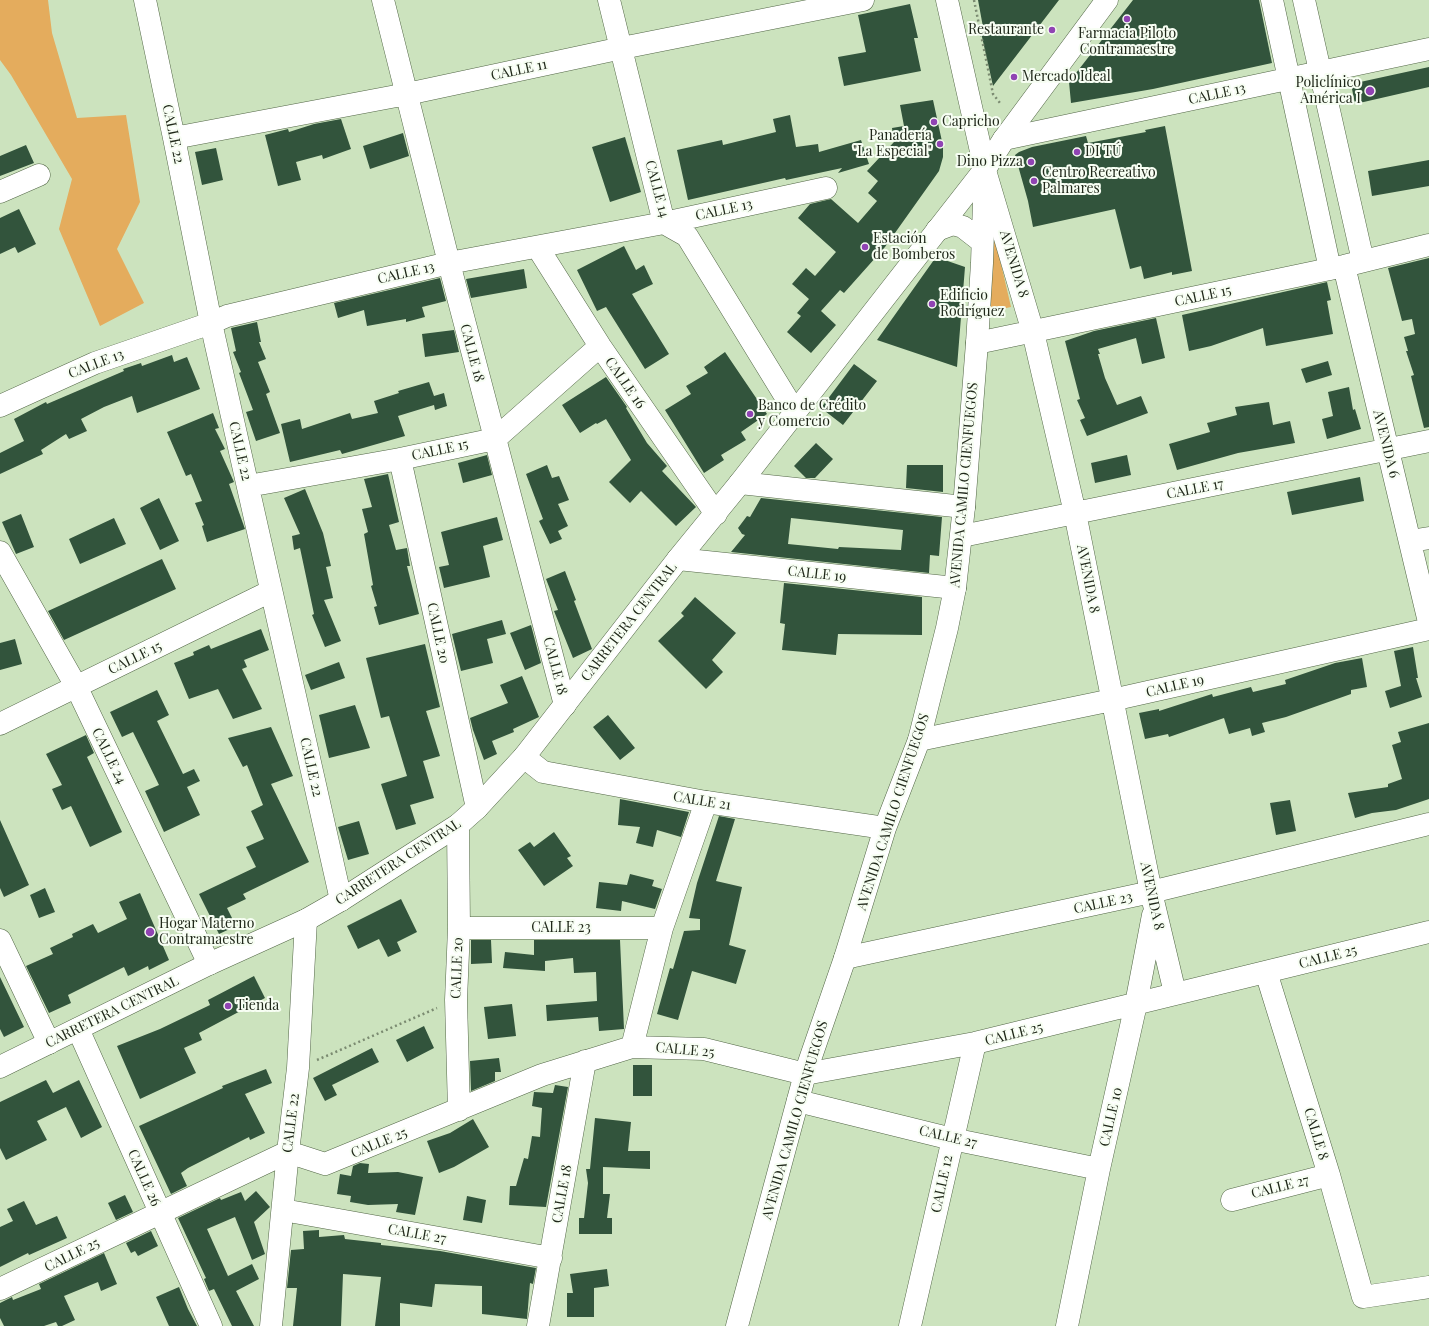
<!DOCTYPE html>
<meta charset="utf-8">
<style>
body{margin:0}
canvas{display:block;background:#cce3be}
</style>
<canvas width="1429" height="1326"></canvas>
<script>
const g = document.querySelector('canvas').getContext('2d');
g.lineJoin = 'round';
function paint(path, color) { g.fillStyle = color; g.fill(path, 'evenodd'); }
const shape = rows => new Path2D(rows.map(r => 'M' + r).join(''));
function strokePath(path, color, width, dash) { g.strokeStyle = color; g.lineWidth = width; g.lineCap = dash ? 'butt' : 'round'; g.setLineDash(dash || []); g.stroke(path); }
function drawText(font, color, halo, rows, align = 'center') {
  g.font = font + ' "Playfair Display",serif'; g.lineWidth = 4; g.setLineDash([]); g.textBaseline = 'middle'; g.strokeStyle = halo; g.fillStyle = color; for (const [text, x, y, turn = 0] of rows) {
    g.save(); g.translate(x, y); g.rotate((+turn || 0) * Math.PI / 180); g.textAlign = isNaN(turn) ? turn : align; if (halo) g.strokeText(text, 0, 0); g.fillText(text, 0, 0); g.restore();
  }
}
paint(shape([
 [0,0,48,0,52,33,77,118,126,115,140,202,117,249,144,303,100,326,59,229,72,179,11,75,0,60],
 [992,225,1011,307,988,312]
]), '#e4ac5d');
paint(shape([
 [978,0,1059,0,993,86,980,28,983,27],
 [1133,0,1259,0,1272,63,1153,89,1071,103,1069,82],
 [910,4,918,38,914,38,921,71,844,86,838,57,866,52,858,15],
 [1429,67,1429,87,1355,104,1351,84],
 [933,100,943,146,943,157,939,171,885,247,844,293,840,290,821,311,836,325,811,353,787,332,801,316,797,313,809,299,792,284,806,268,815,276,836,252,798,218,810,204,831,199,858,223,877,201,868,193,878,181,867,171,894,142,892,128,904,126,900,105],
 [790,115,796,147,818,144,819,152,861,140,869,164,838,173,842,168,786,180,785,178,688,200,677,150,722,140,723,145,776,132,773,119],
 [341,119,351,149,323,159,322,155,296,162,301,180,278,186,265,135,288,129,289,132,314,124],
 [1165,126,1192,271,1172,275,1172,272,1144,279,1141,266,1130,269,1115,209,1033,227,1028,201,1015,155,1019,152,1032,147,1086,136,1088,143,1146,132,1145,130],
 [403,133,409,156,370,169,363,146],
 [625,137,641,192,610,202,592,147],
 [26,145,34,163,0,176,0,156],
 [216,148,223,180,202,185,195,152],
 [1429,160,1429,186,1372,196,1368,171],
 [19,209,36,244,18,253,15,247,0,254,0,218],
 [624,246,636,270,644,265,653,284,632,294,669,354,645,369,606,307,597,311,577,270],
 [936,257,965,267,957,367,877,340],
 [1429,258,1429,427,1424,428,1411,376,1414,375,1406,351,1408,351,1404,337,1415,334,1412,319,1402,321,1388,268],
 [524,269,527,288,471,298,466,279],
 [440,278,446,301,422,307,425,317,406,322,406,319,367,326,364,310,338,318,334,303],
 [1327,282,1331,300,1327,301,1333,334,1266,346,1263,328,1211,346,1189,351,1182,315],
 [1156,318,1165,358,1142,364,1136,338,1098,349,1100,354,1098,354,1105,378,1117,405,1141,396,1148,413,1087,436,1080,420,1085,418,1077,400,1080,399,1065,341,1094,331],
 [257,322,261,342,259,342,266,359,258,362,270,392,266,394,280,433,256,441,246,412,253,410,239,373,241,372,233,352,236,351,231,328],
 [454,330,459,352,425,357,422,334],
 [725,352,767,414,741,432,746,440,721,455,724,460,704,473,665,410,691,394,686,386,708,373,704,367],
 [172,355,174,362,187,357,200,389,137,413,132,396,104,407,81,419,87,431,69,439,66,434,41,450,43,454,0,474,0,453,24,441,14,419,46,402,47,404,124,371,123,369,141,363,142,366],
 [1328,361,1332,375,1306,383,1301,369],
 [854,364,877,381,843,425,821,408],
 [606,377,627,407,626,408,647,443,667,466,662,471,696,507,676,526,641,491,630,503,609,482,631,460,606,419,597,424,596,423,580,433,562,405],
 [429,382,434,396,444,393,447,406,435,410,434,405,398,416,405,436,342,454,340,450,290,462,281,424,300,419,302,429,350,413,352,419,378,413,374,401,399,393,398,391],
 [1349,387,1353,410,1355,409,1361,429,1327,439,1322,419,1333,416,1328,392],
 [1269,402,1273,425,1290,421,1295,443,1238,453,1177,470,1169,444,1210,432,1207,423,1237,415,1235,407],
 [213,413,219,428,215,429,225,449,220,451,234,482,229,484,245,529,207,542,202,526,204,525,195,503,202,501,191,474,186,476,167,432],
 [816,443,833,459,815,478,806,478,794,466],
 [487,455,492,475,463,483,458,463],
 [1127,455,1131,475,1095,483,1091,463],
 [547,465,552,478,559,476,569,500,558,504,568,526,558,531,562,539,550,544,539,521,543,519,526,474],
 [907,465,943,465,943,492,906,488],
 [388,474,399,522,389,525,396,550,407,548,410,566,407,566,419,614,379,625,374,607,377,606,371,586,373,585,364,534,368,532,362,509,372,507,364,479],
 [1360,477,1364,501,1292,515,1287,492],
 [305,489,323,533,331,566,326,567,333,598,324,600,341,641,325,647,312,615,314,614,300,548,294,550,292,536,300,534,284,498],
 [159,498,179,541,160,550,140,508],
 [761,498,942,517,939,556,930,555,929,573,731,552,745,535,742,534,738,528,747,516,750,517],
 [791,518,903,530,901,550,839,547,838,549,788,544],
 [21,514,34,547,16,554,2,522],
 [497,517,503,540,483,546,490,577,444,588,439,567,449,565,441,532],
 [114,518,126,544,80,564,69,539],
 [162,559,176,589,64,640,48,611],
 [565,571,576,600,574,601,592,649,573,658,554,611,558,610,546,579],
 [784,583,922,597,922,635,838,634,836,655,782,650,785,624,780,623],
 [695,597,736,633,712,660,723,672,706,689,658,641,684,616,681,613],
 [502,620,506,634,487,639,493,663,461,671,452,634],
 [531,625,541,663,525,670,510,633],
 [261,629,269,650,244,660,247,667,242,669,262,709,233,719,218,689,189,699,174,663,194,655,193,652,209,645,211,649],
 [15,639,22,664,0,670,0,643],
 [425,644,440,707,426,711,440,756,423,761,434,798,410,805,416,824,396,830,381,784,407,776,389,716,381,718,366,658],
 [1413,647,1418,678,1416,678,1422,697,1390,708,1385,691,1401,686,1394,651],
 [1362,658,1367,687,1351,690,1351,694,1286,717,1262,723,1265,732,1252,736,1250,728,1229,734,1224,718,1169,737,1168,734,1145,739,1139,713,1159,709,1159,711,1212,694,1213,697,1251,687,1253,692,1286,684,1285,680,1335,663],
 [339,662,345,678,311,690,305,675],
 [522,676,539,717,513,729,514,732,492,741,497,754,484,760,473,730,470,718,508,703,500,685],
 [157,690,169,715,157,721,183,774,194,769,200,781,187,787,200,815,164,832,145,791,159,785,133,732,122,737,110,712],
 [355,705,370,748,329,758,319,715],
 [608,715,635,748,620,760,593,727],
 [1429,723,1429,799,1396,810,1372,813,1355,818,1348,793,1388,787,1388,784,1402,779,1392,745,1401,742,1398,732],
 [271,727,293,776,271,784,309,862,243,894,246,899,227,908,236,926,219,934,199,894,256,867,246,847,264,839,251,811,263,805,247,765,243,767,228,738],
 [86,735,94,753,87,757,122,832,90,847,71,806,62,810,52,789,62,785,46,754],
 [620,799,689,812,681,837,657,830,653,847,636,843,640,827,618,825],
 [1290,800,1296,831,1276,835,1270,803],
 [719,816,735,819,716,881,742,887,729,945,746,950,736,984,692,971,678,1020,657,1014,670,968,673,969,684,931,700,930,700,919,689,918,697,883],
 [0,820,29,885,4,897,0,888],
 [359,821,369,854,348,860,338,827],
 [554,832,571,856,567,858,573,866,544,886,518,850,530,842,534,847],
 [630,874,654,880,652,886,662,889,655,909,622,901,621,911,596,908,599,882,627,885],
 [45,888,55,912,39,918,30,895],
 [140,893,169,960,149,970,148,966,128,976,124,967,68,995,71,1003,49,1013,26,966,53,954,50,948,73,937,72,934,93,924,98,933,127,919,119,902],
 [401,899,417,932,397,942,401,951,388,957,379,939,358,949,347,926],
 [471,940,491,940,492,963,471,964],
 [534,940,620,940,624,1029,599,1031,598,1017,547,1021,546,1005,597,1001,596,972,574,973,573,958,545,961,545,971,503,968,505,952,534,955],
 [254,976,265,998,199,1033,202,1040,184,1048,196,1073,140,1099,117,1046,160,1029,210,1005,208,1000],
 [0,977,24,1027,4,1037,0,1029],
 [512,1004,516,1036,488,1039,484,1007],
 [424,1026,434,1048,407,1062,396,1040],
 [372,1048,379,1062,332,1085,337,1095,325,1101,313,1078],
 [499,1058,501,1072,495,1072,495,1081,471,1091,470,1061],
 [633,1065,652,1065,652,1096,633,1096],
 [266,1069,272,1083,245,1094,265,1133,250,1140,249,1137,188,1168,181,1173,187,1186,171,1194,139,1126,223,1088,222,1086],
 [46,1080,53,1093,79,1080,102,1127,81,1138,66,1107,37,1121,47,1140,6,1160,0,1148,0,1102],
 [555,1085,568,1087,546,1207,509,1205,510,1186,516,1186,524,1158,528,1159,532,1136,540,1137,542,1108,532,1106,534,1092,553,1093],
 [595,1118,631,1122,628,1151,650,1151,650,1169,603,1167,603,1194,610,1194,607,1218,612,1218,612,1234,579,1234,579,1218,584,1218,588,1183,586,1169,590,1169],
 [473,1119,489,1147,454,1167,439,1173,427,1141,450,1133],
 [360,1163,369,1164,368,1173,398,1172,423,1177,415,1215,396,1212,398,1204,368,1205,350,1202,351,1196,337,1194,340,1174,351,1176,353,1166],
 [256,1191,270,1207,254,1222,265,1254,252,1260,235,1217,207,1229,228,1276,252,1264,259,1279,236,1291,254,1326,232,1326,214,1289,209,1291,204,1279,206,1278,178,1218,220,1198,221,1200,241,1192,245,1201],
 [125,1195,133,1212,116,1220,108,1203],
 [467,1196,486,1200,482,1223,463,1220],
 [24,1201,36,1225,57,1216,67,1238,29,1255,28,1253,0,1267,0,1227,13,1221,7,1209],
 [319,1230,319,1237,344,1235,345,1239,381,1243,381,1245,440,1251,536,1268,533,1284,530,1283,527,1319,482,1314,482,1286,435,1284,432,1307,400,1303,400,1326,375,1326,381,1277,343,1274,341,1326,293,1326,297,1288,287,1288,291,1250,304,1249,303,1231],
 [151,1231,158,1246,138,1256,135,1251,131,1253,126,1243],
 [104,1253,117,1284,101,1291,98,1282,64,1296,75,1320,62,1326,58,1326,56,1322,44,1326,4,1326,0,1318,0,1303,12,1297,13,1300,41,1289,39,1284],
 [607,1269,609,1286,594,1288,594,1317,567,1317,567,1293,573,1293,570,1274],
 [179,1287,188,1309,197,1326,169,1326,156,1297]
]), '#32543c');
const minor = shape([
 [145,0,174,138,211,323,341,900],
 [383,0,449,263,565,705],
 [609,0,664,223,687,236,795,412],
 [1272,0,1330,269],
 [1304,0,1363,261],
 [174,138,407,94,622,48,863,0],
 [1004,139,1429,49],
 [986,174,1033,332,1075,513,1151,892,1175,993],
 [0,192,39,175],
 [538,248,600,346,716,514],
 [1344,266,1429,622],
 [977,343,1344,266,1429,245],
 [0,406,95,363,211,323,227,316,449,263,664,223,826,188],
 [400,459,477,808],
 [740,483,964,507],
 [248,486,400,459,495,439,600,346],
 [962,536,1429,441],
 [1410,541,1429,538],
 [0,552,76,686,209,964],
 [678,559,955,588],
 [0,724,271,591],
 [919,740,1112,700,1429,629],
 [458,825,459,928,456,1000,459,1110],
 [459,928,662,928],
 [0,940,49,1043],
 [845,958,1151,892,1429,824],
 [1266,972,1329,1175,1363,1297,1429,1287],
 [78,1029,211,1326],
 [632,1047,662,928,706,802],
 [798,1101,952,1139,1099,1169],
 [1232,1200,1329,1175],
 [283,1210,551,1258],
 [0,1289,288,1152,325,1164,542,1075,632,1047,704,1049,805,1074,975,1043,1429,932],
 [271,1326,288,1152,298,1068,306,920],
 [538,1326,585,1061],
 [910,1326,975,1043],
 [1067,1326,1099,1169,1136,1004,1153,915]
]);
const major = shape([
 [937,230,953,224,963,227,981,241],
 [524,757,543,772,706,802,885,828],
 [737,1326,805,1074,845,958,885,828,919,740,947,628,955,588,964,507,977,343,982,263,985,169,947,0]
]);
const highway = shape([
 [0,1067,209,964,306,920,341,900,458,825,477,808,524,757,678,559,740,483,985,169,1004,139,1107,0]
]);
strokePath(minor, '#536747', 23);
strokePath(major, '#536747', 23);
strokePath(highway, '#536747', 23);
strokePath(shape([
 [974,0,993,94,1000,103],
 [317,1060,437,1008]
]), '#7b8b71', 2.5, [2, 3]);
strokePath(minor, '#fff', 22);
strokePath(major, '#fff', 22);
strokePath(highway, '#fff', 22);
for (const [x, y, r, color] of [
 [1127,19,4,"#9043b3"],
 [1052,30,4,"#9043b3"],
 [1014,77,4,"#9043b3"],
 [1370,91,5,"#9043b3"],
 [934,122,4,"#9043b3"],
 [940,144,4,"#9043b3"],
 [1077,152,4,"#9043b3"],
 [1031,162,4,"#9043b3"],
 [1034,181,4,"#9043b3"],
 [865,247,4,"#9043b3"],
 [932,304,4,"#9043b3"],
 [750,414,4,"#9043b3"],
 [150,932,5,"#9043b3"],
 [228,1006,4,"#9043b3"]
]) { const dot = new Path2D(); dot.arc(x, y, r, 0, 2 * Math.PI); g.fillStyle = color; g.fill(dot); strokePath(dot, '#f7fef3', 1.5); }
drawText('14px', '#20281a', '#f7fef3', [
 ["Restaurante",1044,30,"right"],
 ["Farmacia Piloto",1127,34,"center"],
 ["Contramaestre",1127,50,"center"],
 ["Mercado Ideal",1022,77],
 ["Policlínico",1361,83,"right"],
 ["América I",1361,99,"right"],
 ["Capricho",942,122],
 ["Panadería",932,136,"right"],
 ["\"La Especial\"",932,152,"right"],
 ["DI TÚ",1085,152],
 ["Dino Pizza",1023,162,"right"],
 ["Centro Recreativo",1042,173],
 ["Palmares",1042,189],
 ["Estación",873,239],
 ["de Bomberos",873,255],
 ["Edificio",940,296],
 ["Rodríguez",940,312],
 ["Banco de Crédito",758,406],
 ["y Comercio",758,422],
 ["Hogar Materno",159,924],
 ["Contramaestre",159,940],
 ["Tienda",236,1006]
], 'left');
drawText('14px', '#20281a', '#f7fef3', [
 ["CALLE 11",519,70,-12],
 ["CALLE 13",1217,94,-12],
 ["CALLE 22",173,134,78],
 ["CALLE 14",657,189,75],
 ["CALLE 13",724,210,-12],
 ["AVENIDA 8",1014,264,73],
 ["CALLE 13",406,273,-13],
 ["CALLE 15",1203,296,-12],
 ["CALLE 18",472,353,75],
 ["CALLE 13",96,364,-21],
 ["CALLE 16",625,383,55],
 ["AVENIDA 6",1386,444,76],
 ["CALLE 15",440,450,-12],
 ["CALLE 22",240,451,77],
 ["AVENIDA CAMILO CIENFUEGOS",964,485,-85],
 ["CALLE 17",1195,489,-11],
 ["CALLE 19",817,574,6],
 ["AVENIDA 8",1088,579,79],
 ["CARRETERA CENTRAL",629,622,-52],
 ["CALLE 20",438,633,78],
 ["CALLE 15",135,658,-26],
 ["CALLE 18",555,666,75],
 ["CALLE 19",1175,686,-13],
 ["CALLE 24",109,756,64],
 ["CALLE 22",311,767,77],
 ["CALLE 21",702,801,9],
 ["AVENIDA CAMILO CIENFUEGOS",893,812,-72],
 ["CARRETERA CENTRAL",398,862,-33],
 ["AVENIDA 8",1152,896,78],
 ["CALLE 23",1103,903,-12],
 ["CALLE 23",561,928],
 ["CALLE 25",1328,957,-14],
 ["CALLE 20",457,968,-88],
 ["CARRETERA CENTRAL",112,1012,-26],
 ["CALLE 25",1014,1034,-14],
 ["CALLE 25",685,1050,5],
 ["CALLE 10",1111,1117,-77],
 ["AVENIDA CAMILO CIENFUEGOS",795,1120,-74],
 ["CALLE 22",291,1123,-83],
 ["CALLE 8",1316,1134,73],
 ["CALLE 27",948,1137,13],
 ["CALLE 25",379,1143,-22],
 ["CALLE 26",144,1178,66],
 ["CALLE 12",942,1184,-78],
 ["CALLE 27",1280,1187,-14],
 ["CALLE 18",562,1194,-80],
 ["CALLE 27",417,1234,10],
 ["CALLE 25",72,1255,-26]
]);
</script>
